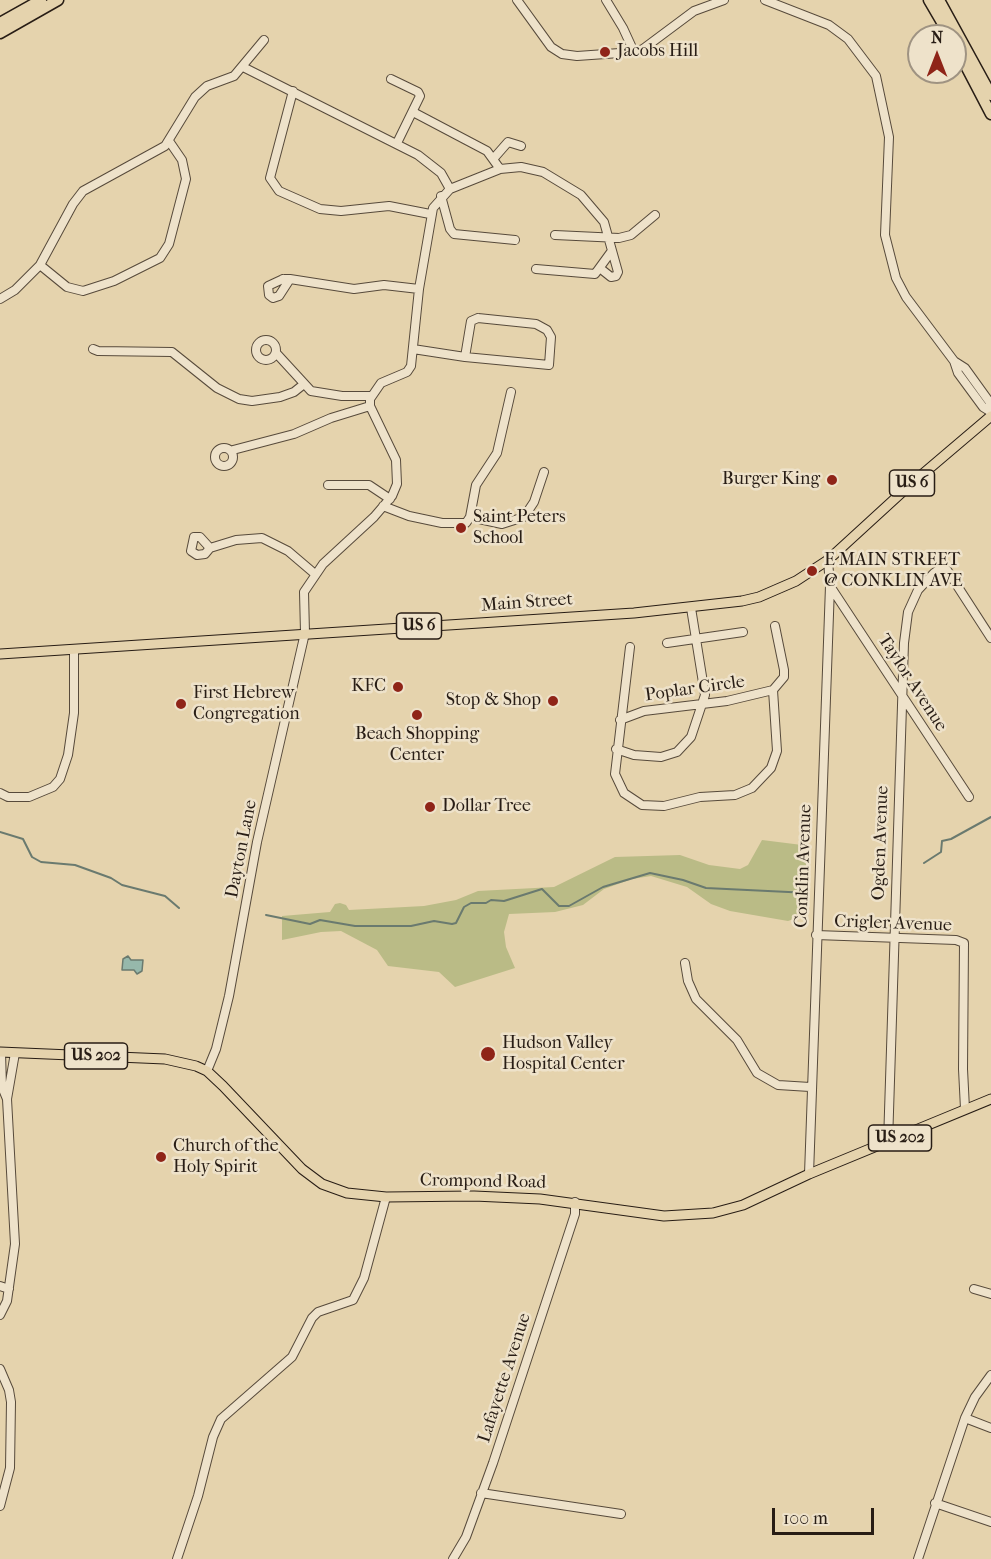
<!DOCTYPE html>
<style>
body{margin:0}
#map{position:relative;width:991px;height:1559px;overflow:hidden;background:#e5d3ad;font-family:"IM FELL French Canon",serif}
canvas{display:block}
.north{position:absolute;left:907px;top:24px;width:60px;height:60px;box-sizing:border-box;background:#eee2ca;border:2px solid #9f9382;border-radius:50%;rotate:0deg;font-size:16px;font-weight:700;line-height:24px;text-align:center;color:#281d15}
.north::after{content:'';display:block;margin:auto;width:21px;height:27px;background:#8f2418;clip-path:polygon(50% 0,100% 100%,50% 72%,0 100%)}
.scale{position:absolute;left:772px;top:1508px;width:102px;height:27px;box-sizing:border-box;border:3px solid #281d15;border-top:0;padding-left:8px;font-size:18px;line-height:21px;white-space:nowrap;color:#281d15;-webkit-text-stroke:4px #eee2ca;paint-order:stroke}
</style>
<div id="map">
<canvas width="991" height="1559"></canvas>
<div class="north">N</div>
<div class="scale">100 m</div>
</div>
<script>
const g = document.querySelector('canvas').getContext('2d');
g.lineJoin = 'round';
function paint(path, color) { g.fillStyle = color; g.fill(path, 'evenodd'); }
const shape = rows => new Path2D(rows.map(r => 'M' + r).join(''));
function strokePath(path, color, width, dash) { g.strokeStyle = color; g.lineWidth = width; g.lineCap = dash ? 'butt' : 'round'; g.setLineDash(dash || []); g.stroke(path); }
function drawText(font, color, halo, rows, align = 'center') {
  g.font = font + ' "IM FELL French Canon",serif'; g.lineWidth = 5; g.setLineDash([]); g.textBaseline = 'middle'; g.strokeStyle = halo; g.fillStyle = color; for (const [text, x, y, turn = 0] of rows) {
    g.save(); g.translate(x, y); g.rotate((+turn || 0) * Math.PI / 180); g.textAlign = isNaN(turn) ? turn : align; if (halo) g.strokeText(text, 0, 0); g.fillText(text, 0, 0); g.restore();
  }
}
paint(shape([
 [762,840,810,846,808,914,788,921,730,911,711,904,687,887,651,876,632,879,604,889,583,905,555,912,509,914,504,932,506,947,515,968,455,987,439,972,388,966,377,950,341,931,321,932,282,940,282,916,330,912,335,904,340,903,346,905,349,910,424,906,456,900,478,891,554,887,615,857,680,855,709,865,740,869,748,865]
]), '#babb86');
const water = shape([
 [128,956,131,960,143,960,142,971,137,974,134,970,122,970,123,959,128,956]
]);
paint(water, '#96b8ab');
strokePath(water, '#6a7a6f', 1.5);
strokePath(shape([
 [0,832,23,839,32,857,41,862,75,865,111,878,122,885,165,896,179,908],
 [924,863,941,852,942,841,951,839,991,817],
 [266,915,310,924,320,920,355,926,411,926,434,921,452,924,456,923,464,907,471,903,486,903,491,900,504,901,542,889,559,906,569,906,603,887,650,873,683,880,706,888,809,893]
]), '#6a7a6f', 2);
const minor = shape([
 [517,0,551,47,562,54,577,56,634,52,643,49,694,11,724,0],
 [606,0,623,28,634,52],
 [765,0,829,25,848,39,876,76,889,137,885,235,896,278,906,297,954,361,958,373,983,407,991,412],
 [243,67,418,155,441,173,450,189],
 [391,79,418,92,420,96,397,143],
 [293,91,270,178,279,191,320,209,341,211,389,206,430,214],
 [413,112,487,151,500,169],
 [494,158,508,142,521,146],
 [441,196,450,229,454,234,515,240],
 [555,235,619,238,631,235,655,215],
 [40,265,67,287,83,291,114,281,160,258,169,244,186,179,182,160,169,141],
 [536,269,595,274,611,252],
 [283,279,290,279,279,296,273,298,269,295,268,286,283,279],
 [290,279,354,289,384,285,419,289],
 [0,299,15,290,40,265,73,204,83,191,165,146,195,97,207,86,234,76,264,40],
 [478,318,536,324,547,330,551,337,549,365,465,357,471,321,478,318],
 '256 350a10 10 0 1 1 20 0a10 10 0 1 1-20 0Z',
 [93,349,98,351,172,352,217,388,239,399,252,401,280,397,294,392,304,384],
 [413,349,465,357],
 [277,354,311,391,342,396,371,396],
 [954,361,965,368,991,404],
 '215 457a9 9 0 1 1 18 0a9 9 0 1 1-18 0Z',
 [233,450,294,434,331,418,370,406],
 [328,485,369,485,390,499],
 [383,506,409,516,442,523,466,523,470,517],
 [470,517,476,485,497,453,511,392],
 [470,517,502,524,524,517,534,502,544,472],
 [194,537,200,537,210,548,205,554,197,555,191,551,194,537],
 [210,548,236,540,262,538,288,551,315,574],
 [830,586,969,797],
 [667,643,743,632],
 [630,647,615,774,624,793,642,805,664,806,700,797,735,795,752,788,771,768,777,751,773,690],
 [620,720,644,711,727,701,773,690,784,677,784,670,775,626],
 [616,749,634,755,661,757,677,752,691,737,705,695,691,608],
 [0,793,8,797,29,797,53,787,60,779,68,755,74,713,74,649],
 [816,935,956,940,964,943,963,1069,965,1109],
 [685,963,688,981,696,999,737,1040,757,1073,778,1085,810,1087],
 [1,1052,2,1087,7,1099],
 [207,1071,216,1049,229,996,257,842,305,633,304,592,323,564,374,517,392,496,397,484,396,460,370,406,370,399,381,383,407,372,411,366,419,289,433,208,450,189,500,169,521,167,543,172,581,195,604,222,618,272,616,276,611,277,601,269],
 [888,1143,904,643,908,612,918,590,934,573,941,568,947,570,991,638],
 [809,1174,830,586,828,560],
 [0,1286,9,1289],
 [974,1289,991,1294],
 [0,1315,7,1301,15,1244,7,1099,15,1053],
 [0,1369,9,1390,11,1402,10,1468,0,1506],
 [965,1418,991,1428],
 [481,1493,621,1514],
 [935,1503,991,1522],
 [177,1559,198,1496,213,1437,221,1419,292,1357,312,1318,318,1312,353,1300,364,1278,386,1197],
 [453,1559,466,1537,493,1463,575,1214,575,1202],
 [918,1559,965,1418,975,1397,991,1375]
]);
const major = shape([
 [0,654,634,613,742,601,759,597,796,581,828,560,911,484,991,416],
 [0,1052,165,1059,196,1066,207,1071,223,1086,302,1169,322,1184,347,1193,386,1197,474,1196,540,1199,664,1216,713,1213,743,1205,809,1174,991,1099]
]);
const highway = shape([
 [929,0,950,36],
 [939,0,991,95],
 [0,23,41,0],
 [0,33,58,0],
 [955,45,991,114]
]);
strokePath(minor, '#574a3b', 10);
strokePath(major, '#281d15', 11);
strokePath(highway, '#281d15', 13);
strokePath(minor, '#eee2ca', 8);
strokePath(major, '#e5d3ad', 9);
strokePath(highway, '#e5d3ad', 10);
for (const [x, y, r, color] of [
 [605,52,6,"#8f2418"],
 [832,480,6,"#8f2418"],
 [461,528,6,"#8f2418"],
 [812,571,6,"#8f2418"],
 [398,687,6,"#8f2418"],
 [553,701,6,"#8f2418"],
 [181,704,6,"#8f2418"],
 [417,715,6,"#8f2418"],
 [430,807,6,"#8f2418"],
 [488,1054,8,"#8f2418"],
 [161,1157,6,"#8f2418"]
]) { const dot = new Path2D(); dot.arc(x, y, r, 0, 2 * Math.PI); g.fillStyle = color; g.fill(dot); strokePath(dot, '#eee2ca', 2); }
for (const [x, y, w] of [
 [912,483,45],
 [419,626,45],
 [96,1056,63],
 [900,1138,63]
]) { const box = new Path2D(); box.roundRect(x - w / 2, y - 13, w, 26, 4.5); g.fillStyle = '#eee2ca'; g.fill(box); strokePath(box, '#281d15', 1.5); }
drawText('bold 16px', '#281d15', null, [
 ["US 6",912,483],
 ["US 6",419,626],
 ["US 202",96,1056],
 ["US 202",900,1138]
]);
drawText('18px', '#281d15', '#eee2ca', [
 ["Jacobs Hill",617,52],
 ["Burger King",820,480,"right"],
 ["Saint Peters",473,518],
 ["School",473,539],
 ["E MAIN STREET",824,561],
 ["@ CONKLIN AVE",824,582],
 ["KFC",386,687,"right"],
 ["First Hebrew",193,694],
 ["Congregation",193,715],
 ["Stop & Shop",541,701,"right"],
 ["Beach Shopping",417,735,"center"],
 ["Center",417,756,"center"],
 ["Dollar Tree",442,807],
 ["Hudson Valley",502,1044],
 ["Hospital Center",502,1065],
 ["Church of the",173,1147],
 ["Holy Spirit",173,1168]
], 'left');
drawText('18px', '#281d15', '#eee2ca', [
 ["Main Street",527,603,-4],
 ["Taylor Avenue",912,683,57],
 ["Poplar Circle",695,689,-8],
 ["Ogden Avenue",881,843,-88],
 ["Dayton Lane",242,849,-79],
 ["Conklin Avenue",804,866,-88],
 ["Crigler Avenue",893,924,2],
 ["Crompond Road",483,1182,1],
 ["Lafayette Avenue",505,1378,-72]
]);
</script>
